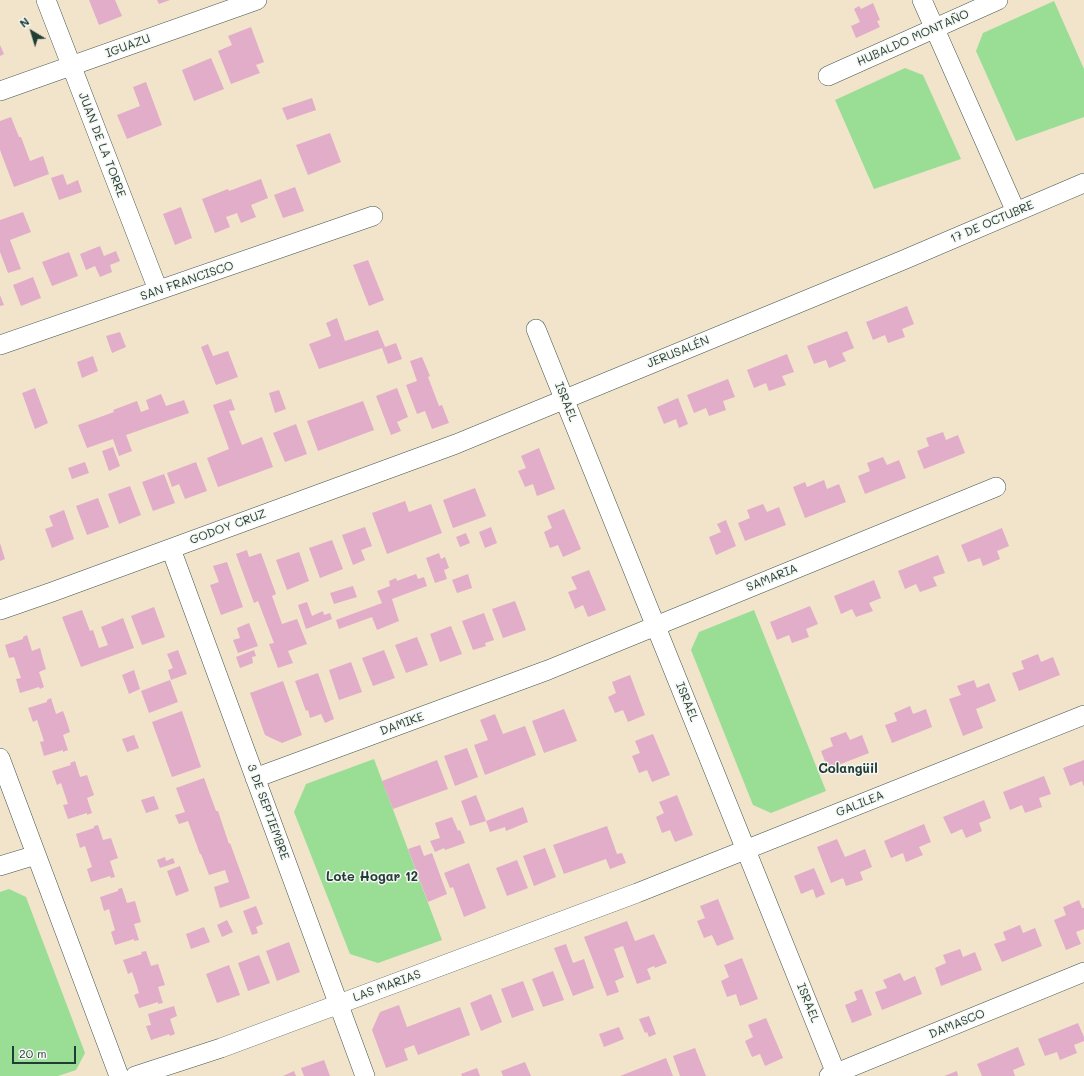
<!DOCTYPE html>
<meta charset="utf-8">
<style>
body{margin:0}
#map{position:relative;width:1084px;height:1076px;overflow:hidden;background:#f2e3cb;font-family:Mali,sans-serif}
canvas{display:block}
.north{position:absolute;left:12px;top:12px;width:40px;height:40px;-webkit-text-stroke:3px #f6f6f2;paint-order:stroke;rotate:322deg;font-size:11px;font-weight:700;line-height:16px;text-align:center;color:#1f3d34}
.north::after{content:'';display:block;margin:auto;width:14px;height:18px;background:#1f3d34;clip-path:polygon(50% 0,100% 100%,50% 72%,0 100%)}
.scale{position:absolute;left:12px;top:1046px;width:64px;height:18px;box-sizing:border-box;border:2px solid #1f3d34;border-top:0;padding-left:5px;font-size:12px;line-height:14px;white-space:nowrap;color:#1f3d34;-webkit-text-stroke:3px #f6f6f2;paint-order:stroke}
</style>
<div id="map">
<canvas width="1084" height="1076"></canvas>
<div class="north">N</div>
<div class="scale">20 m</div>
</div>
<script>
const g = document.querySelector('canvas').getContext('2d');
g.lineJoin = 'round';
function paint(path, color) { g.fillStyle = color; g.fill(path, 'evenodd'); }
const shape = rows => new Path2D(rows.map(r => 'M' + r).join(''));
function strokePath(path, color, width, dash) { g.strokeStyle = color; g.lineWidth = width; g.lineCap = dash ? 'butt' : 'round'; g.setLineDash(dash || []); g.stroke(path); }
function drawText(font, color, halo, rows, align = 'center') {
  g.font = font + ' Mali,sans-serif'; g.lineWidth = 3; g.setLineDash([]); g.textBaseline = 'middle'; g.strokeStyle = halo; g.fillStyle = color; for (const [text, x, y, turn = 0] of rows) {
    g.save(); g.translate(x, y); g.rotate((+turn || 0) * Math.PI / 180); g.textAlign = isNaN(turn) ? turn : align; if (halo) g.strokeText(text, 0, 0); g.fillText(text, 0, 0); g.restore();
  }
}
paint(shape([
 [1054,1,1084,69,1084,117,1016,141,976,51,983,33],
 [905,68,923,75,961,159,874,189,835,100],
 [754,610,826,791,771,813,753,805,691,650,699,632],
 [374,759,442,940,378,963,350,954,294,812,306,784],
 [9,889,26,897,85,1053,76,1070,58,1076,0,1076,0,892]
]), '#9ade96');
paint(shape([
 [89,0,115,0,122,16,99,25],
 [157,0,170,0,159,4],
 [873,3,880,20,877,21,880,27,856,38,851,26,860,22,854,9,859,6,861,9],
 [251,27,264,62,256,65,260,73,231,84,218,51,232,45,228,36],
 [0,45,4,54,0,56],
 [211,58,224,89,194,101,182,70],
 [146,82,162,125,127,139,117,115,140,106,133,87],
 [312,98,316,110,287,120,282,108],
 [11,117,19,137,21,137,30,161,43,156,49,174,14,187,0,150,0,121],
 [330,133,341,162,308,175,296,145],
 [63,174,67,185,78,180,82,192,59,200,51,178],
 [261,179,268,198,251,205,256,217,241,223,237,213,226,217,230,227,215,233,202,199,228,189,229,191],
 [295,187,304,211,283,218,274,195],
 [181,207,192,238,175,245,163,214],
 [23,212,31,232,10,240,21,269,8,273,0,252,0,220],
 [100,246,104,256,116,251,120,261,110,265,112,272,100,277,95,266,86,270,80,254],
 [69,252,78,276,52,286,42,262],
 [368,260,384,300,369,306,353,265],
 [33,277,41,298,21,306,13,285],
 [0,295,4,305,0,306],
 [907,306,914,324,902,329,905,337,888,343,885,335,873,340,866,322],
 [337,318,345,341,378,330,385,347,396,343,402,359,388,364,382,348,319,369,309,344,331,336,326,323],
 [847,331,854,348,842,353,846,361,829,368,826,360,814,364,807,346],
 [120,332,126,347,112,353,106,336],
 [208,344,213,356,228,351,238,377,216,385,201,347],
 [787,354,794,372,782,376,786,385,769,391,766,383,754,388,747,370],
 [93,356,98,371,82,378,77,362],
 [422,357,430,376,428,377,439,406,442,405,449,423,432,429,425,411,417,414,406,385,417,381,410,361],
 [728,379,735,397,723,401,726,410,709,416,706,408,694,413,687,395],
 [35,388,48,423,35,429,22,393],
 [397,388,408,417,397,422,401,431,391,435,376,396],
 [279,390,286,409,275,413,269,393],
 [161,394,166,406,184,400,189,413,126,435,132,451,119,456,113,439,87,448,78,425,114,412,113,410,137,401,141,412,149,409,146,400],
 [678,398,688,424,679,428,676,419,664,424,657,407],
 [231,399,235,410,229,411,242,445,262,437,273,467,218,487,207,458,229,449,213,405],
 [363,401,374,430,318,451,307,421],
 [296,424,307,454,285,462,273,433],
 [943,432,946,440,958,435,965,453,924,469,917,451,929,446,926,438],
 [113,447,120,466,109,471,102,451],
 [539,448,555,489,537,496,533,484,525,487,518,471,526,468,521,456],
 [883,457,887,465,899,460,906,478,865,494,858,476,870,471,867,463],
 [85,462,89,473,72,479,68,468],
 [196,462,207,491,185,499,179,484,172,487,167,473],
 [164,474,175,503,153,511,142,482],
 [824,480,827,489,839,484,846,502,805,518,793,487,805,482,807,487],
 [130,486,141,515,119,524,108,494],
 [475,488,486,516,453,528,443,500],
 [98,498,109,527,87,535,76,506],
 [405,501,409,512,431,504,442,533,387,554,372,513],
 [763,504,767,512,779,507,786,525,745,541,738,523,750,518,747,510],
 [564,509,581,549,563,557,558,545,550,548,544,532,552,528,547,516],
 [64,510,74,539,52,548,45,529,53,526,49,516],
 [726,520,736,546,716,555,709,537,721,532,717,524],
 [365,527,372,546,361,550,365,560,353,565,342,535],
 [491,527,497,543,485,548,479,532],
 [1002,528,1009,546,997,551,1000,559,983,566,980,558,968,562,961,545],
 [466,533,470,543,460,547,456,537],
 [332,540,343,569,320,578,309,548],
 [0,543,5,559,0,561],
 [247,550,249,557,261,553,276,594,272,596,282,624,297,619,307,644,288,651,293,663,278,668,269,644,274,643,258,601,254,603,236,554],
 [299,552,309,581,287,590,276,560],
 [439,553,441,559,445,557,449,568,444,570,447,579,435,583,426,558],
 [938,555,945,573,933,577,937,586,920,592,916,584,905,589,898,571],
 [227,562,243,607,221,615,210,585,219,582,213,566],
 [589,570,606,610,588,617,583,605,575,609,568,592,577,589,571,577],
 [416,574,418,579,424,577,427,586,392,599,399,621,377,630,372,617,339,629,336,620,382,603,377,591,390,586,389,581,396,578,397,581],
 [468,574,472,588,457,593,452,580],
 [874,580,881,598,869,603,873,611,856,617,852,609,841,614,834,596],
 [353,586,357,597,334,604,330,593],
 [515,601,526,630,503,638,492,609],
 [307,602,312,616,323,611,324,615,330,613,332,619,306,629,298,605],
 [810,606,818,624,806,629,809,637,792,643,789,635,777,640,770,622],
 [154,607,165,637,142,645,131,616],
 [82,610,90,631,93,630,99,648,108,645,101,627,123,618,134,648,81,667,62,617],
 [484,613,494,640,485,643,486,646,473,650,462,621],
 [249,623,258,646,238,653,233,640,240,638,237,628],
 [451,626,462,654,440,662,430,634],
 [27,635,32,651,40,648,43,659,46,669,39,672,44,687,40,689,39,687,20,693,16,679,21,678,14,657,9,658,5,645,23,639,23,637],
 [417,637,428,665,406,673,395,645],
 [178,650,187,674,171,680,168,670,173,668,167,654],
 [254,650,256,656,252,657,253,663,240,668,236,657],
 [384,650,395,678,373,686,362,658],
 [1038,654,1041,662,1053,657,1060,675,1019,691,1012,673,1024,669,1021,661],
 [351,662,362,692,339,700,329,670],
 [134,670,140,689,129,694,122,675],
 [318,673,334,719,325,723,321,714,310,718,308,710,306,711,295,681],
 [630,675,645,715,628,722,623,710,615,713,608,697,616,693,612,682],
 [170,680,178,702,149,713,141,691],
 [974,680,977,688,989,683,996,701,976,709,983,728,963,736,949,699,961,695,957,686],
 [283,681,302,735,282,743,265,735,250,693],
 [51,698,56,714,63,711,67,722,70,732,63,735,68,750,63,752,63,750,44,756,40,742,44,741,37,720,33,722,28,708,47,702,47,700],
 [910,706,913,714,926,709,932,727,892,743,885,725,897,721,894,713],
 [564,709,577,741,544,753,532,721],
 [182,711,201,767,172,777,152,722],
 [495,714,503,734,525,726,536,755,485,775,474,745,488,740,480,720],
 [846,732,850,740,862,735,869,753,828,769,821,751,833,746,830,738],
 [653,734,670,775,652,782,647,770,639,773,632,756,640,753,635,741],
 [134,735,139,748,127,752,122,739],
 [467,748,478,777,455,786,444,756],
 [437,760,448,789,393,809,382,781],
 [1084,760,1084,787,1082,781,1070,786,1063,768],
 [75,761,80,777,87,775,94,795,87,798,92,813,87,815,87,813,68,819,63,805,68,804,61,783,57,785,52,771,71,765,70,763],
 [1044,776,1051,794,1039,798,1042,807,1025,813,1022,805,1010,810,1003,792],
 [204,778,216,811,218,811,229,844,230,843,250,898,220,908,214,887,229,882,225,870,209,875,201,854,200,854,188,821,179,824,175,815,185,812,176,788],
 [476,795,486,821,523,807,528,822,506,831,505,827,490,832,486,821,470,826,461,801],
 [677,795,693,835,675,842,670,830,662,833,656,817,664,813,659,802],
 [154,796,159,809,146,813,141,800],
 [984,800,991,818,979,823,982,831,966,838,962,829,951,834,943,817],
 [452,817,458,831,460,830,465,843,445,850,444,848,435,852,430,841,440,838,435,823],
 [924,824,931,842,919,847,923,855,906,862,903,853,891,858,884,841],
 [98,825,103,840,111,838,118,858,110,861,115,877,111,878,110,876,91,882,87,869,92,867,85,846,80,848,76,834,94,828,94,826],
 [607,826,617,854,622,853,626,863,610,869,606,859,564,874,553,845],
 [837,839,845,857,865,849,872,867,860,872,863,880,846,886,843,878,831,883,817,847],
 [420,845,424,856,432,853,447,894,428,902,408,849],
 [545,848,556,877,534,886,523,856],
 [165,857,166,861,173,858,175,863,160,868,157,860],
 [517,860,528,888,507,896,496,868],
 [469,863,486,908,464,917,453,887,450,888,444,873],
 [180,866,189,891,176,896,167,871],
 [814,868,825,894,816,898,813,889,801,894,794,876],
 [122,888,127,903,135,901,141,922,134,924,139,940,134,941,134,939,115,945,111,932,115,930,112,920,109,909,104,911,100,897,118,891,118,889],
 [718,899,734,939,717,946,712,935,704,938,697,921,705,918,700,906],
 [1079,900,1082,908,1084,908,1084,929,1076,932,1081,944,1066,950,1054,920,1066,915,1063,907],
 [256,906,263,924,256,927,258,933,252,935,243,911],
 [227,920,233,932,222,937,217,925],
 [627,921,635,941,654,934,667,963,655,968,654,966,647,969,651,979,637,984,623,946,614,949,624,977,615,981,619,992,607,996,584,937],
 [1020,925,1023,933,1035,928,1042,946,1002,962,994,944,1006,940,1003,932],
 [204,927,210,942,191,949,186,934],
 [289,942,300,972,277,981,266,951],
 [566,944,573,963,584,959,594,988,573,996,554,948],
 [960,949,963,957,975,952,982,970,941,986,935,968,946,963,943,955],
 [146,951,151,966,158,964,165,985,158,987,163,1003,158,1004,158,1002,139,1008,134,995,139,993,136,983,132,972,128,974,123,960,142,954,141,952],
 [259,955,270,983,248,991,238,963],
 [742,958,758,999,740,1006,736,994,727,997,721,981,729,977,724,965],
 [229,965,240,995,217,1003,206,974],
 [553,971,564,1000,543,1007,532,979],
 [900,973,904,981,915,976,922,994,882,1010,875,992,887,988,883,980],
 [523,981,534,1010,512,1018,501,989],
 [862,989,872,1015,852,1023,845,1005,857,1000,854,992],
 [491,994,502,1022,481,1031,470,1003],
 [399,1005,407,1027,460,1007,470,1035,418,1055,414,1045,404,1049,408,1060,386,1068,372,1030,380,1012],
 [174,1006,177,1016,170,1019,175,1034,170,1036,169,1034,151,1040,146,1026,151,1025,148,1014],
 [649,1016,656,1034,649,1037,647,1032,645,1033,639,1019],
 [766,1018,783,1058,765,1066,760,1054,752,1057,745,1041,753,1037,748,1025],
 [1078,1023,1084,1037,1084,1041,1074,1045,1077,1053,1060,1060,1057,1052,1045,1056,1038,1039],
 [619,1027,624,1039,604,1047,599,1034],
 [1018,1047,1025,1065,1013,1070,1015,1076,982,1076,977,1064],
 [695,1048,706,1076,680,1076,673,1056],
 [666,1058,673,1076,620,1076],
 [324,1060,330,1076,304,1076,301,1068],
 [525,1062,531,1076,503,1076,501,1071],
 [477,1068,480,1076,462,1076,461,1074],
 [294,1071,296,1076,283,1076],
 [957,1071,958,1076,944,1076]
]), '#e1adc9');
const minor = shape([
 [46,0,158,290],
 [922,0,1016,212],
 [828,76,998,0],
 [0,91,257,0],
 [536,329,837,1076],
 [0,345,373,216],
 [171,549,365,1076],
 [0,610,52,592,456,444,901,261,1084,183],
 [0,758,119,1076],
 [255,778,548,670,996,487],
 [0,866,36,855],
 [135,1076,221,1048,637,893,1084,715],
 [829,1076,1084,972]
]);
strokePath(minor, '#3f564b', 20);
strokePath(minor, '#fff', 19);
drawText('12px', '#1f3d34', '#f6f6f2', [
 ["HUBALDO MONTAÑO",913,38,-24],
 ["IGUAZU",128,46,-20],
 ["JUAN DE LA TORRE",102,145,69],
 ["17 DE OCTUBRE",992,222,-23],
 ["SAN FRANCISCO",187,281,-19],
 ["JERUSALÉN",678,352,-22],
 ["ISRAEL",566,402,68],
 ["GODOY CRUZ",228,527,-20],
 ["SAMARIA",772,578,-22],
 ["ISRAEL",687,702,68],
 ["DAMIKE",402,724,-20],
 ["GALILEA",860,804,-22],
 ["3 DE SEPTIEMBRE",268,812,70],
 ["LAS MARIAS",387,986,-20],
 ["ISRAEL",808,1003,68],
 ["DAMASCO",957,1024,-22]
]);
drawText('bold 13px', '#1f3d34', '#f6f6f2', [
 ["Colangüil",848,769],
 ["Lote Hogar 12",372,877]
]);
</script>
